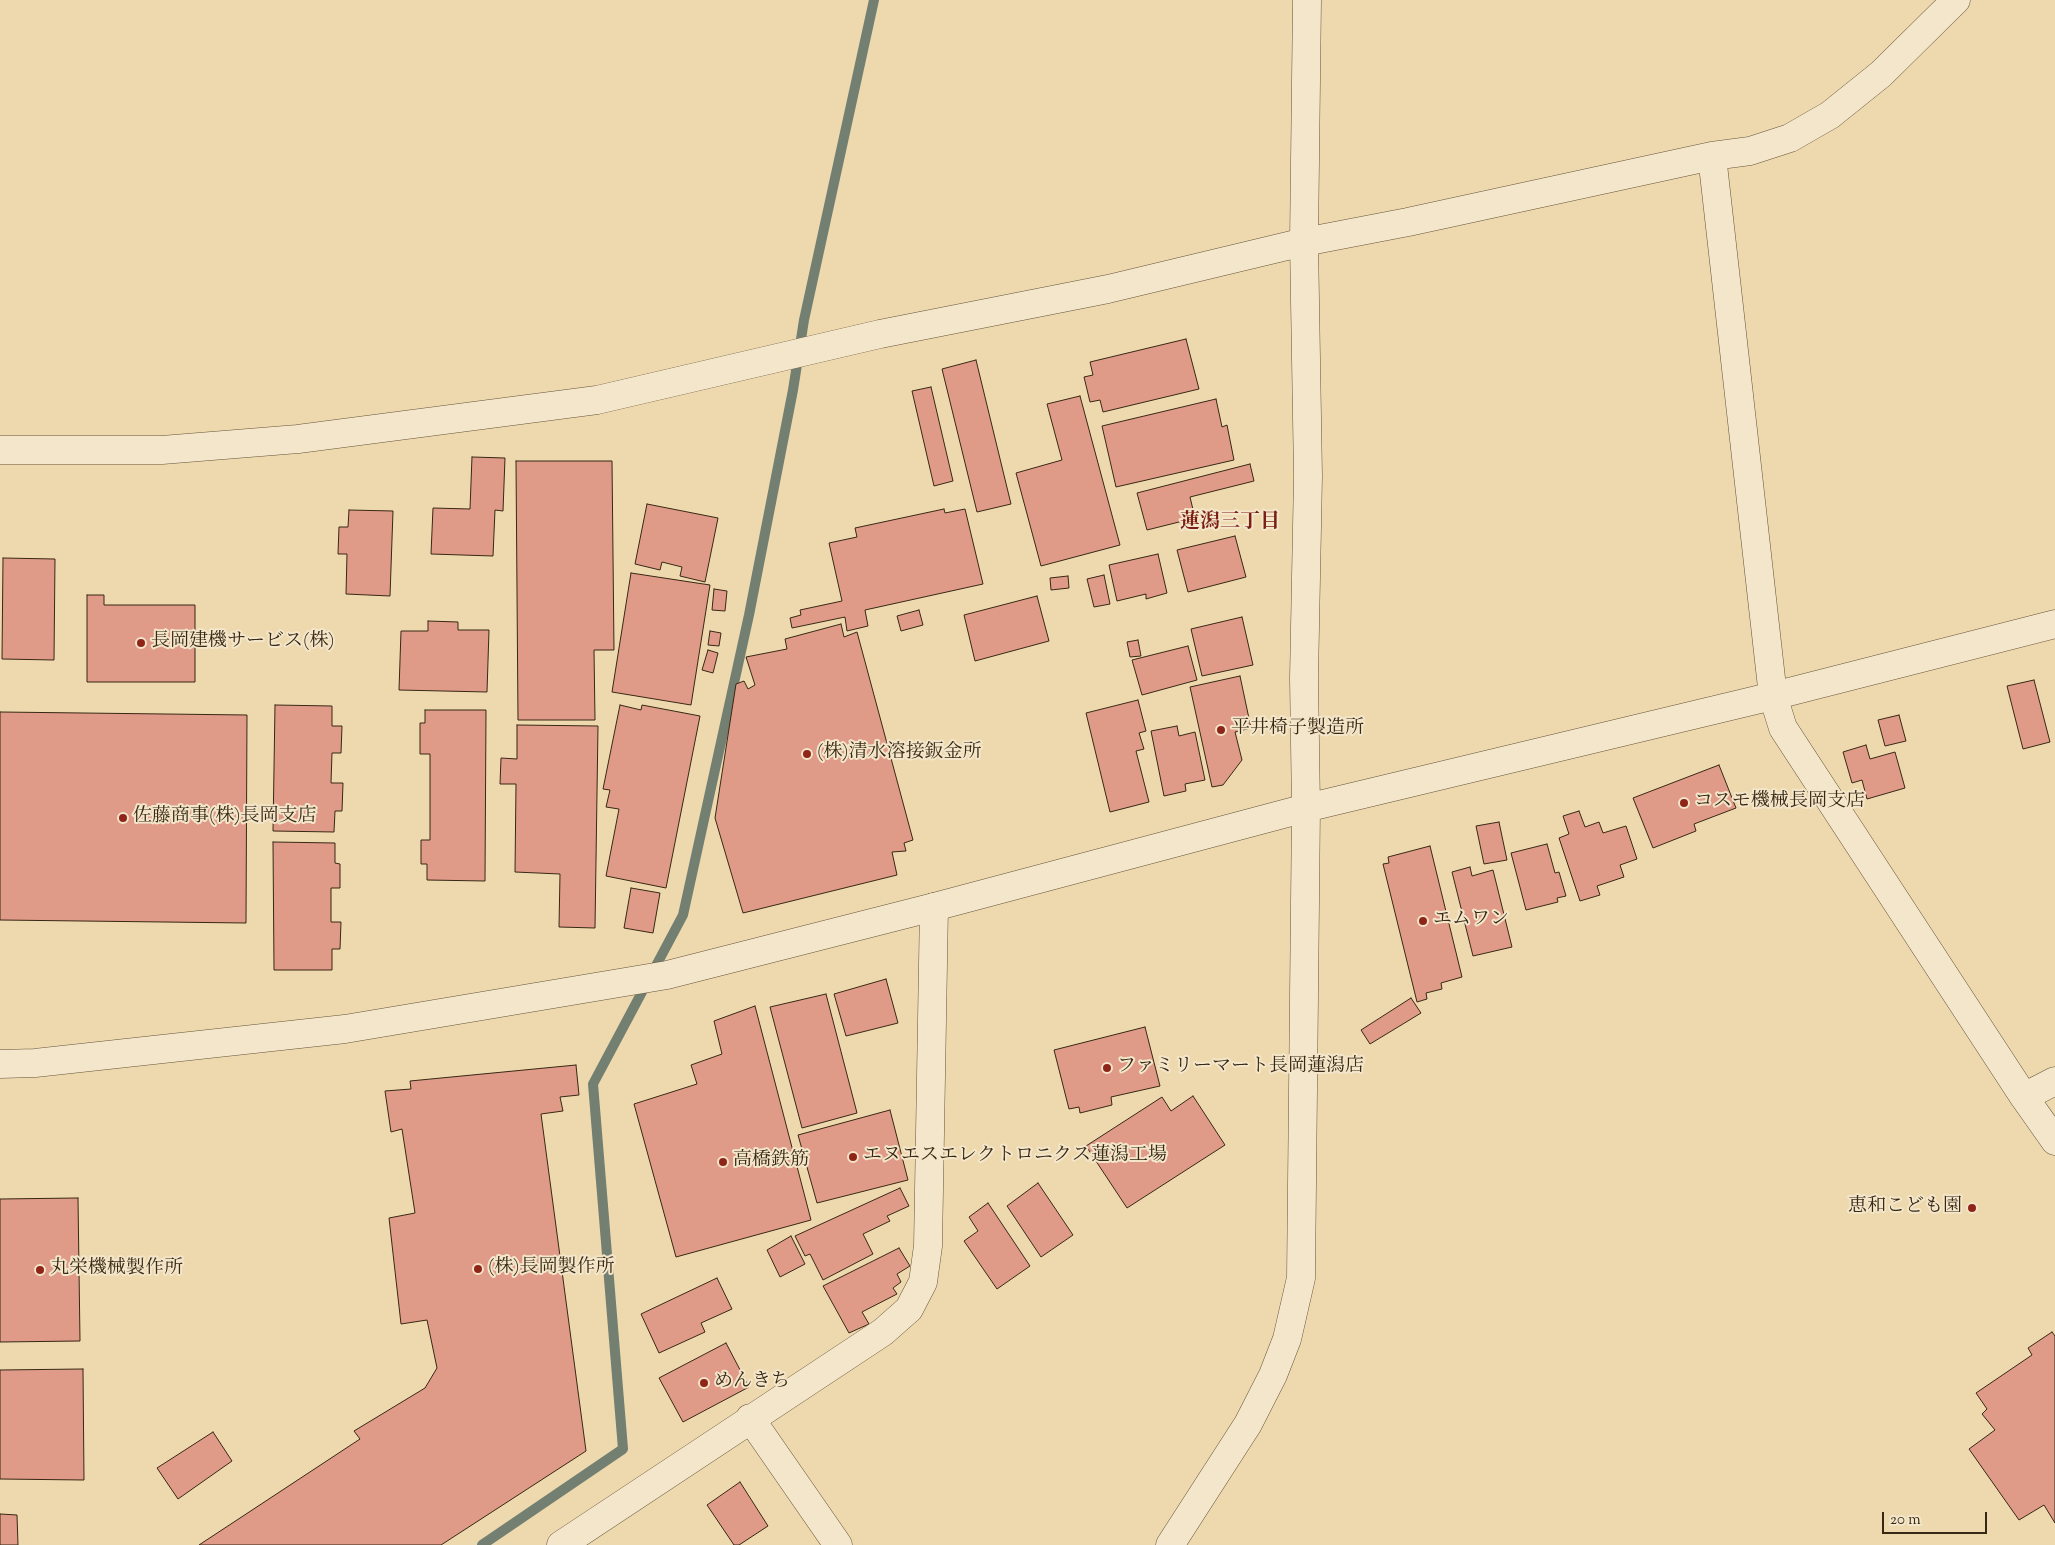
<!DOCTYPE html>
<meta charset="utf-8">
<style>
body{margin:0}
#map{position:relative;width:2055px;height:1545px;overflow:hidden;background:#eed9ae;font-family:"Sorts Mill Goudy",serif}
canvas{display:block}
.scale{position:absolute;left:1882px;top:1512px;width:105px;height:22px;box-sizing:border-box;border:2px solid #372814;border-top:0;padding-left:6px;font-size:15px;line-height:18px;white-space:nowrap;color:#372814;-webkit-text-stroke:4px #f4e6ca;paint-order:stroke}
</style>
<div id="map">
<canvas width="2055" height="1545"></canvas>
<div class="scale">20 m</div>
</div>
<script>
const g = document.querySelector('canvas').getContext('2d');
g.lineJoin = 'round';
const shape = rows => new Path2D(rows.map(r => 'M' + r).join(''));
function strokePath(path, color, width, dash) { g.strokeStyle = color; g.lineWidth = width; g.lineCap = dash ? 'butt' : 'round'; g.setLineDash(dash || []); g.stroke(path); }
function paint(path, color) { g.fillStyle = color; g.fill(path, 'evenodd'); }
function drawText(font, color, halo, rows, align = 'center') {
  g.font = font + ' "Sorts Mill Goudy","Noto Serif JP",serif'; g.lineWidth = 4; g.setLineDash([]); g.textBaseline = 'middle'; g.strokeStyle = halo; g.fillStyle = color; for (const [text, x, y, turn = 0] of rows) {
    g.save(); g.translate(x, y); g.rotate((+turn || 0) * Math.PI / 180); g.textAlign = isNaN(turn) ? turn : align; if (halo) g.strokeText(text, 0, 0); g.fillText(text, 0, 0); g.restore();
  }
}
strokePath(shape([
 [482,1545,623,1449,593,1084,683,915,749,615,793,390,804,320,874,0]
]), '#727f71', 10);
const building = shape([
 [1186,339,1199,389,1103,412,1100,400,1090,402,1084,377,1093,375,1090,362,1186,339],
 [976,360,1011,504,977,512,942,369,976,360],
 [931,387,953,481,934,486,912,391,931,387],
 [1080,396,1120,545,1041,566,1016,473,1062,460,1047,404,1080,396],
 [1216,399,1222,427,1227,425,1234,460,1116,487,1102,426,1216,399],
 [472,457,505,458,503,511,495,510,493,556,431,554,433,508,470,509,472,457],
 [516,461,612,461,614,650,594,650,595,720,518,720,516,461],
 [1250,464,1254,481,1190,497,1195,518,1147,530,1137,493,1250,464],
 [647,504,718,518,705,582,680,576,682,567,662,562,660,570,635,564,647,504],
 [944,509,945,513,965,509,983,584,865,610,868,626,847,631,845,617,792,628,790,618,801,615,800,610,842,601,829,543,857,537,855,528,944,509],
 [349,510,393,511,390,596,346,594,347,554,338,554,339,527,348,527,349,510],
 [1235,536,1246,577,1188,592,1177,550,1235,536],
 [1158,554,1167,593,1146,599,1146,594,1117,601,1109,565,1158,554],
 [3,558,55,559,54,660,2,659,3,558],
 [631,573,710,585,691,705,612,692,631,573],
 [1104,575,1110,604,1094,607,1087,579,1104,575],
 [1068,576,1069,588,1051,590,1050,578,1068,576],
 [714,589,727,591,725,611,712,610,714,589],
 [87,595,104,595,104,605,195,605,195,682,87,682,87,595],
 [1037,596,1049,641,975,661,964,615,1037,596],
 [919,610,923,625,901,631,897,616,919,610],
 [1242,617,1253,665,1202,676,1191,629,1242,617],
 [428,621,458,622,458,630,489,630,487,692,399,690,401,631,428,631,428,621],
 [841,624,844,637,857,632,913,840,904,843,906,851,892,852,897,875,743,913,715,818,736,684,744,681,748,689,755,685,746,657,787,649,785,639,841,624],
 [710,631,721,633,719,646,708,645,710,631],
 [1138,640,1141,656,1130,657,1127,642,1138,640],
 [1188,646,1197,680,1142,695,1132,660,1188,646],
 [708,650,718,653,713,673,702,670,708,650],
 [1240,676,1251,728,1235,732,1242,760,1223,785,1212,787,1190,687,1240,676],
 [2034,680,2050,742,2023,749,2007,686,2034,680],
 [1138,700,1146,731,1139,733,1144,749,1136,751,1149,802,1110,812,1086,713,1138,700],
 [275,705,332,706,332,726,342,726,341,753,332,753,331,783,343,783,342,811,335,811,334,832,273,831,275,705],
 [620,705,641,710,642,705,700,716,666,888,606,876,619,809,606,807,610,790,603,789,620,705],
 [425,710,486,710,485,881,427,880,427,864,421,864,421,840,430,840,430,754,420,754,420,723,425,723,425,710],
 [0,712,247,715,246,923,0,920,0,712],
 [1899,715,1906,741,1885,746,1878,720,1899,715],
 [517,725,598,726,595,928,559,927,560,874,515,872,516,784,500,784,501,758,517,759,517,725],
 [1177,726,1179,736,1195,732,1205,780,1185,784,1186,791,1164,796,1151,731,1177,726],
 [1866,745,1870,759,1895,752,1905,788,1867,799,1862,780,1852,783,1843,752,1866,745],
 [1719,765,1736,808,1694,824,1696,831,1653,848,1633,798,1719,765],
 [1579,811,1585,827,1599,822,1603,833,1626,826,1637,859,1620,865,1624,877,1597,886,1600,895,1580,901,1559,838,1569,834,1563,816,1579,811],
 [1499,822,1507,860,1484,864,1476,826,1499,822],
 [273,842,335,843,335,863,340,864,340,888,331,888,331,922,341,922,340,949,332,949,332,970,274,970,273,842],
 [1547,844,1555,873,1559,872,1566,896,1557,898,1558,902,1526,910,1511,853,1547,844],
 [1430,846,1462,977,1441,983,1442,989,1426,993,1427,999,1417,1002,1383,864,1389,863,1388,857,1430,846],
 [1470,867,1472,876,1493,870,1512,947,1473,956,1452,872,1470,867],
 [631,888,660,893,653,933,624,928,631,888],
 [886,979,898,1023,846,1036,834,994,886,979],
 [826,994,857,1113,802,1128,770,1007,826,994],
 [1411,998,1421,1013,1370,1044,1361,1030,1411,998],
 [755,1006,811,1220,676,1257,634,1104,697,1084,691,1065,722,1054,714,1021,755,1006],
 [1145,1027,1160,1086,1111,1097,1112,1105,1080,1113,1079,1107,1069,1109,1054,1050,1145,1027],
 [576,1065,579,1095,560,1097,563,1111,541,1114,586,1451,441,1545,199,1545,360,1439,354,1431,425,1388,437,1368,427,1320,401,1324,389,1218,415,1213,402,1129,391,1132,385,1091,411,1089,410,1081,576,1065],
 [1193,1096,1225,1145,1127,1208,1086,1146,1162,1097,1171,1111,1193,1096],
 [890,1110,908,1180,817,1203,798,1135,890,1110],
 [1038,1183,1073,1235,1041,1257,1007,1206,1038,1183],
 [900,1188,909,1206,887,1216,890,1221,863,1234,873,1254,823,1280,810,1254,805,1256,795,1236,900,1188],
 [78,1198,80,1341,0,1342,0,1199,78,1198],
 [988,1203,1030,1266,997,1289,964,1241,978,1231,969,1217,988,1203],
 [791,1236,805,1264,780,1277,767,1250,791,1236],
 [899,1248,910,1266,897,1274,901,1282,893,1288,897,1294,862,1312,869,1324,849,1333,823,1286,899,1248],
 [717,1278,732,1309,701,1323,705,1332,659,1353,641,1314,717,1278],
 [2052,1332,2055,1336,2055,1523,2044,1505,2019,1520,1969,1449,1995,1430,1982,1414,1987,1409,1976,1393,2032,1355,2028,1348,2052,1332],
 [726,1343,749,1387,683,1422,659,1378,726,1343],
 [83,1369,84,1480,0,1479,0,1370,83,1369],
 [213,1432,232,1461,178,1499,157,1468,213,1432],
 [740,1482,768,1526,739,1545,734,1545,707,1505,740,1482],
 [0,1514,17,1515,18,1545,0,1545,0,1514]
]);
paint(building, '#e09a88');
strokePath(building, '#372814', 1);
const minor = shape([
 [1712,156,1773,696,1783,728,2024,1097,2055,1141],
 [0,450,162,450,298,439,597,400,880,334,1108,289,1304,242,1408,222,1712,156,1750,151,1790,138,1830,115,1881,74,1956,0],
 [2024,1097,2055,1081],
 [750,1418,838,1545],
 [561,1545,883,1332,909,1309,923,1282,928,1246,934,907]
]);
const tertiary = shape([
 [0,1064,35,1063,345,1029,667,975,934,907,1306,808,1773,696,2055,624],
 [1170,1545,1248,1424,1273,1375,1287,1339,1301,1278,1306,808,1304,678,1308,476,1304,242,1307,0]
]);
strokePath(minor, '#65543a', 29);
strokePath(tertiary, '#65543a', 29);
strokePath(minor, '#f4e6ca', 28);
strokePath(tertiary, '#f4e6ca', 28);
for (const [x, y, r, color] of [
 [141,643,5,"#8f2418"],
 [1221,730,5,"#8f2418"],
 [807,754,5,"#8f2418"],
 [1684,803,5,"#8f2418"],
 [123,818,5,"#8f2418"],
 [1423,921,5,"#8f2418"],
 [1107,1068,5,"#8f2418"],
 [853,1157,5,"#8f2418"],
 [723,1162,5,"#8f2418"],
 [1972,1208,5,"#8f2418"],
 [478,1269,5,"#8f2418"],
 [40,1270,5,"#8f2418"],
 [704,1383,5,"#8f2418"]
]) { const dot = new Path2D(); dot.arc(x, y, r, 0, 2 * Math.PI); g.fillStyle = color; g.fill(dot); strokePath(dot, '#f4e6ca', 2); }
drawText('19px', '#372814', '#f4e6ca', [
 ["長岡建機サービス(株)",151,643],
 ["平井椅子製造所",1231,730],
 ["(株)清水溶接鈑金所",817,754],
 ["コスモ機械長岡支店",1694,803],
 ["佐藤商事(株)長岡支店",133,818],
 ["エムワン",1433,921],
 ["ファミリーマート長岡蓮潟店",1117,1068],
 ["エヌエスエレクトロニクス蓮潟工場",863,1157],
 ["高橋鉄筋",733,1162],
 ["恵和こども園",1962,1208,"right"],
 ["(株)長岡製作所",488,1269],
 ["丸栄機械製作所",50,1270],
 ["めんきち",714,1383]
], 'left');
drawText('bold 20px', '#7a1f14', '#f4e6ca', [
 ["蓮潟三丁目",1230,524]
]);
</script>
